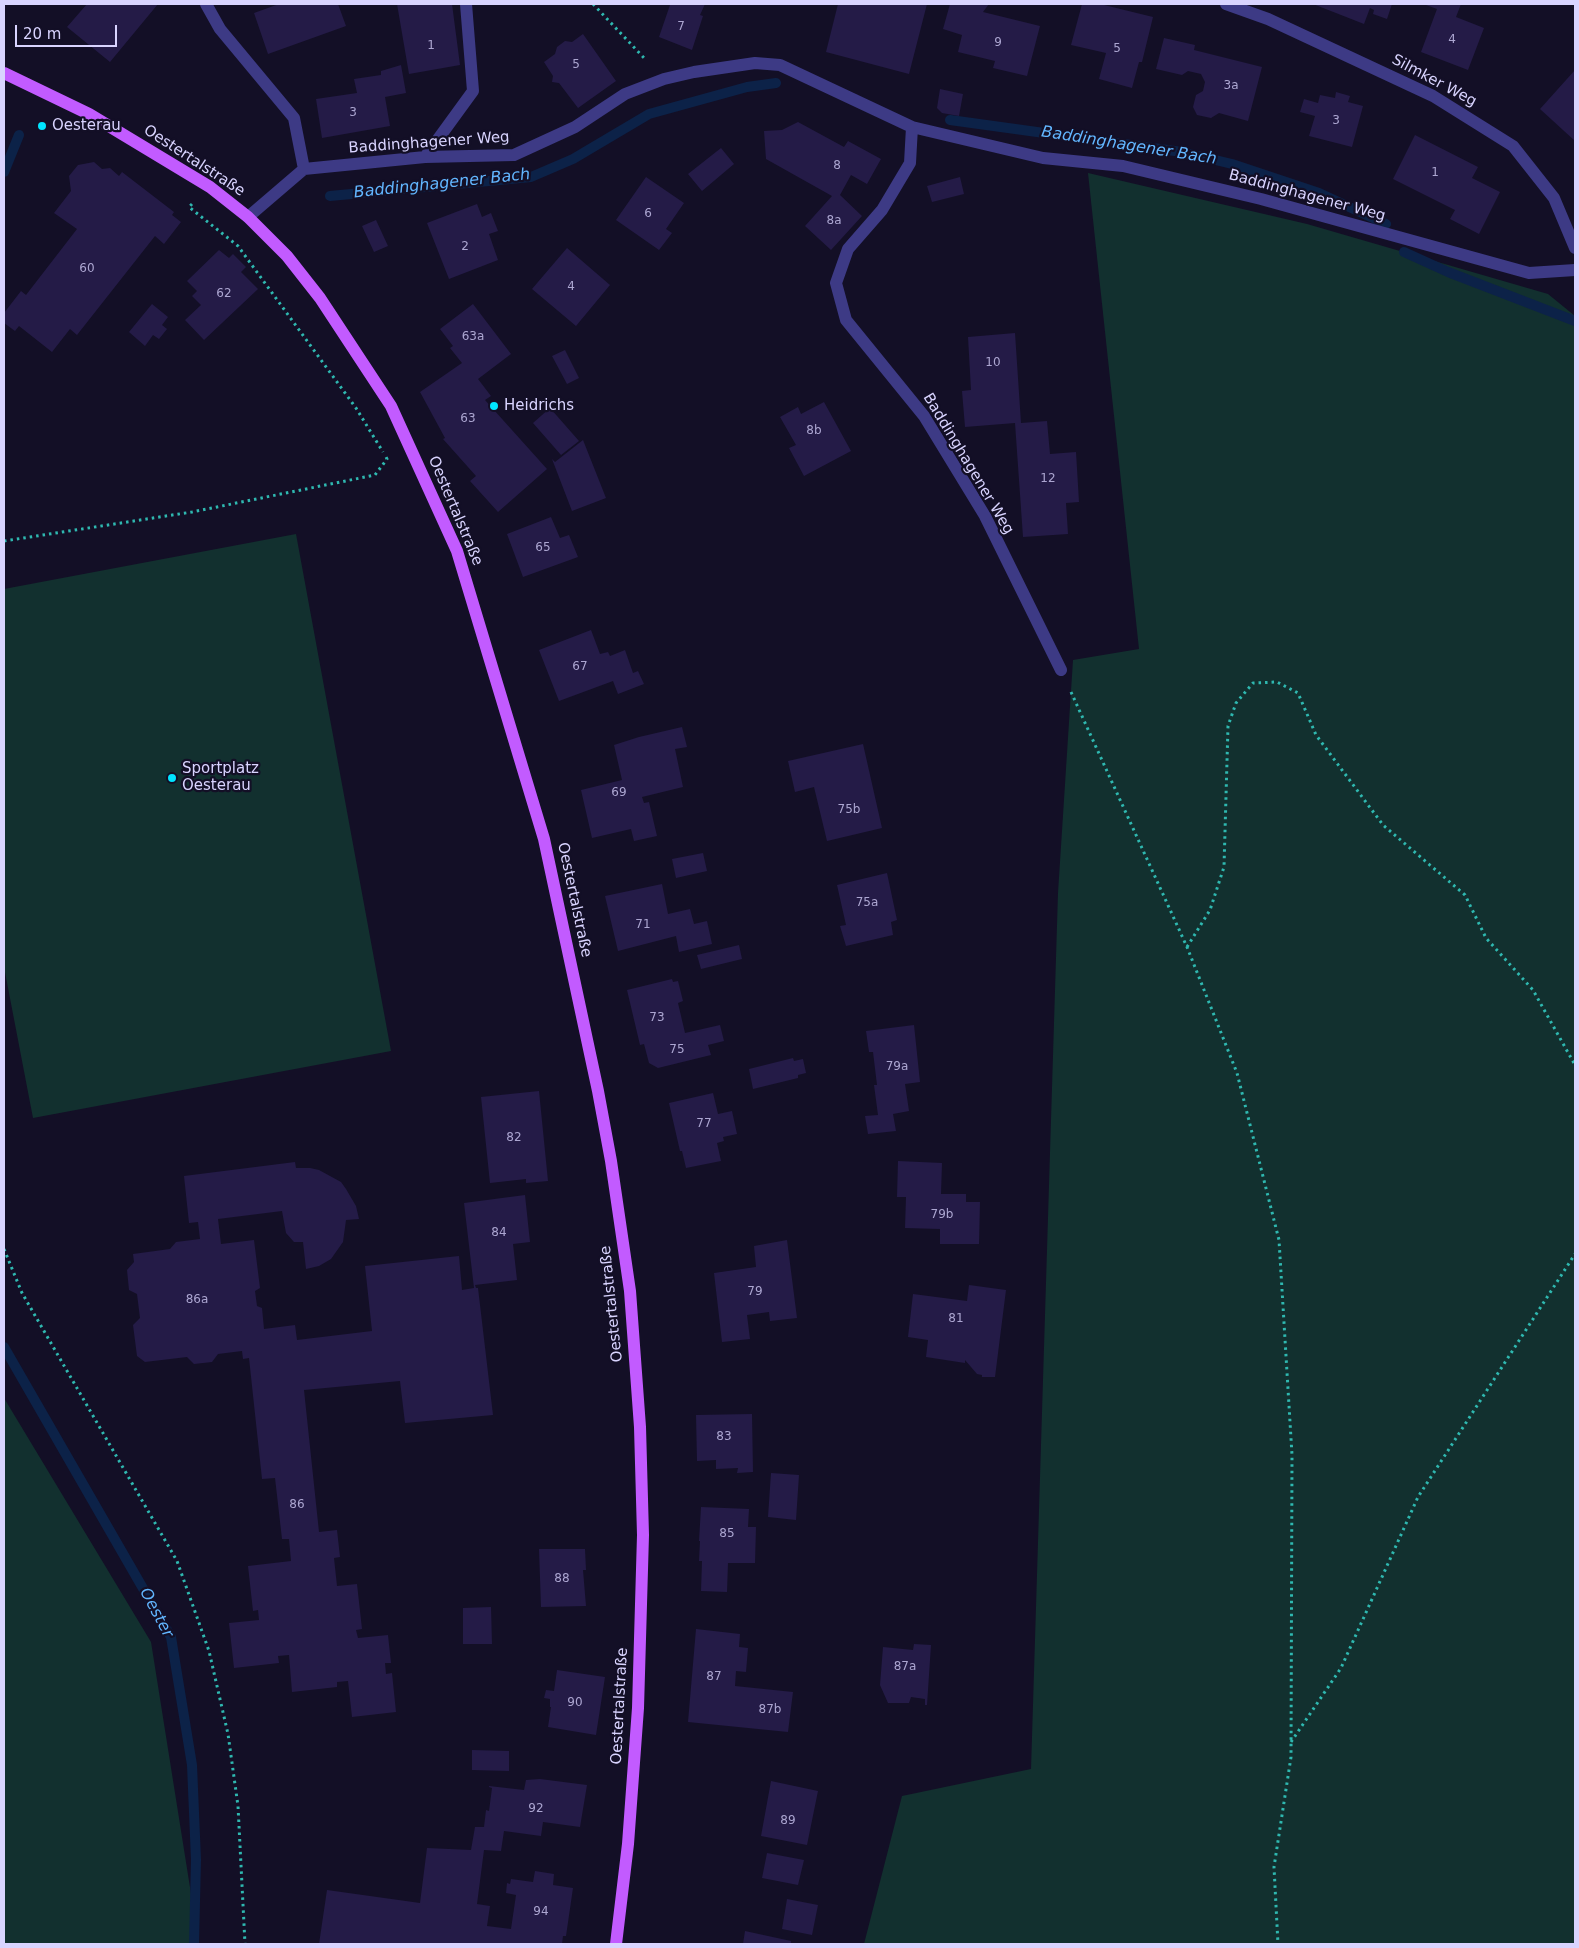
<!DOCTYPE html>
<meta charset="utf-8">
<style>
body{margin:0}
#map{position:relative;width:1579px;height:1948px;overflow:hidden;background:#130f26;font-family:"DejaVu Sans",sans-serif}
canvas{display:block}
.frame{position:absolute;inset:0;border:5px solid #d9d4ff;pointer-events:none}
.scale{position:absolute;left:15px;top:25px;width:102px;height:22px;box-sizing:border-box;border:2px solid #d9d4ff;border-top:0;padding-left:6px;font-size:15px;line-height:18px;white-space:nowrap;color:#d9d4ff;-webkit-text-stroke:4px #130f26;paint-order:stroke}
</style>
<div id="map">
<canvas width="1579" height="1948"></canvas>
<div class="frame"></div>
<div class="scale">20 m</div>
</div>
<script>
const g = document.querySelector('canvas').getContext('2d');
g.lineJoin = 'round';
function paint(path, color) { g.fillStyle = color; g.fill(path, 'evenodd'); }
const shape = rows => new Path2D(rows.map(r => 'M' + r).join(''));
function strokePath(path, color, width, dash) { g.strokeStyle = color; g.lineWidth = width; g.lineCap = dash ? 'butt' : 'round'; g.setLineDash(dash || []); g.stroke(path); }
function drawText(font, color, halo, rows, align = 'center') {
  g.font = font + ' "DejaVu Sans",sans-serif'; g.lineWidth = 4.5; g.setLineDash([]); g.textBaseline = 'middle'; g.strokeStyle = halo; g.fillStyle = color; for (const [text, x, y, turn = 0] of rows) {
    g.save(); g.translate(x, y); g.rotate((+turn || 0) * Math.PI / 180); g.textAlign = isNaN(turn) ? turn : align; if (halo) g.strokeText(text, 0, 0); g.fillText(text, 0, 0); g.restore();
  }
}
paint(shape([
 [1088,173,1307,224,1548,294,1575,316,1575,1944,864,1944,902,1796,1031,1769,1058,893,1073,660,1139,649],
 [296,534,391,1051,33,1118,4,967,4,589],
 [4,1398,151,1642,199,1944,4,1944]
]), '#12302f');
strokePath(shape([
 [950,120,1182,152,1232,164,1319,193,1386,224],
 [4,172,19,135],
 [330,196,531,177,573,159,649,114,747,87,776,83],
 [1404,252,1448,272,1575,321],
 [4,1347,171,1637,192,1765,196,1860,194,1944]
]), '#0c2248', 10);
paint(shape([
 [87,4,158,4,110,62,67,27],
 [279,4,338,4,346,26,268,54,254,13],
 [397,4,452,4,460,65,409,74],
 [667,4,705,4,700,15,703,16,692,50,659,37,670,5],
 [838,4,927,4,909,74,826,52],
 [950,4,989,4,983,12,1040,26,1027,76,993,68,995,61,958,52,962,35,943,29],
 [1082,4,1100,4,1153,17,1142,62,1139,62,1132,88,1099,79,1106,53,1071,45],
 [1313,4,1392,4,1387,19,1373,14,1374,10,1370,8,1364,24],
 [1426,4,1461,4,1456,17,1484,28,1468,70,1421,52,1437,9,1426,5],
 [583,34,616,81,578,108,559,83,552,82,553,76,544,62,555,54,557,47,565,41,572,42],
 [1164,38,1195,45,1194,50,1262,67,1248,121,1219,113,1211,118,1197,115,1193,107,1196,95,1203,91,1205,82,1201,74,1188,71,1182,75,1156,69],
 [401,65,406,93,385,97,390,126,322,138,316,99,357,93,354,79,381,75,381,71],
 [1575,70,1575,141,1540,109],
 [940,89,963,94,959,116,942,113,937,108],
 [1336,92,1350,96,1348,102,1363,106,1352,147,1309,136,1315,116,1300,112,1304,99,1318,103,1320,95,1335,98],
 [798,122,844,147,848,141,881,159,867,184,851,175,840,195,862,216,831,250,805,226,832,196,766,159,764,131,782,130],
 [1415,135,1478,167,1472,178,1500,192,1479,234,1450,219,1455,210,1393,179],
 [721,148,734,164,702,191,688,174],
 [94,162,102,169,110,168,119,176,122,172,174,212,172,215,181,222,164,244,155,236,77,335,70,329,52,352,19,326,15,331,4,323,4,313,21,291,26,295,77,229,54,213,71,191,69,176,78,165],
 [646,177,684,203,666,229,672,233,659,250,616,220],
 [960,177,964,194,932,202,927,186],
 [477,204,482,217,491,213,498,231,489,234,498,260,449,279,427,223],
 [376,220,388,246,374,252,362,226],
 [567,248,610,285,576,326,532,289],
 [219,250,229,258,233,254,246,267,241,272,258,289,204,340,185,320,201,305,192,296,197,291,187,281],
 [152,304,168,317,162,325,167,329,159,339,153,335,145,346,129,332],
 [473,304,511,354,478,379,491,396,485,400,547,469,498,512,470,481,476,476,443,439,445,438,420,392,462,363,450,348,453,346,440,329],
 [1015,333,1021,423,1047,421,1050,454,1076,452,1079,502,1066,503,1068,534,1023,537,1015,423,965,427,962,391,971,390,968,337],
 [565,350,579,378,567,384,552,356],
 [824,402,851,451,804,476,789,448,796,445,780,417,798,407,801,414],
 [550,408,579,441,561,455,533,423],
 [583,440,606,498,572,511,552,459,555,462],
 [551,517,560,538,569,535,578,557,523,577,507,534],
 [591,630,600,654,608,652,610,656,625,650,633,673,638,671,644,684,618,694,613,681,559,701,539,650],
 [682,727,687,747,675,749,683,787,642,797,644,803,649,802,657,836,634,841,631,829,592,838,581,790,622,780,614,745,639,737],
 [863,744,882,828,827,841,814,787,795,792,788,761],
 [703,853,707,871,676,878,672,859],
 [887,873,897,920,891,922,893,935,846,946,840,926,846,925,837,885],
 [662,884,668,914,690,909,694,924,707,921,712,944,679,952,676,936,618,951,605,896],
 [739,945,742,959,701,969,697,955],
 [672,979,673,982,678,981,683,1001,678,1003,685,1033,720,1025,724,1041,708,1045,711,1055,658,1068,649,1063,644,1044,640,1045,627,990],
 [914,1025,920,1082,905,1084,909,1111,893,1114,896,1131,868,1134,865,1116,878,1115,874,1085,877,1085,873,1052,869,1052,866,1031],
 [793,1058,794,1061,803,1059,806,1073,798,1075,798,1078,753,1089,749,1069],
 [539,1091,548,1181,526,1183,526,1179,490,1183,481,1097],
 [713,1093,718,1114,732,1111,737,1134,723,1137,724,1141,717,1143,721,1161,686,1168,682,1151,680,1151,669,1103],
 [898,1161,942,1163,941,1194,966,1194,966,1202,980,1202,979,1244,940,1244,940,1229,905,1228,906,1197,897,1197],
 [295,1162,296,1168,310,1168,319,1170,341,1182,346,1189,356,1206,359,1219,346,1220,343,1242,331,1259,319,1266,306,1269,303,1242,294,1242,286,1233,282,1211,218,1219,221,1244,254,1240,260,1288,255,1291,257,1306,262,1308,264,1329,295,1325,297,1340,372,1331,365,1266,459,1256,462,1290,474,1288,464,1203,525,1195,530,1242,513,1244,517,1280,475,1285,476,1288,478,1288,493,1415,405,1423,400,1381,304,1390,319,1532,337,1530,340,1557,334,1558,337,1586,357,1584,362,1629,356,1630,358,1638,388,1635,391,1663,385,1663,386,1674,392,1673,396,1712,352,1717,348,1681,337,1682,337,1687,292,1692,289,1655,278,1656,279,1663,234,1668,229,1623,259,1620,258,1610,253,1611,248,1566,291,1561,289,1539,282,1539,275,1478,262,1479,249,1358,243,1359,242,1351,218,1354,212,1362,194,1364,187,1357,145,1362,137,1356,133,1325,140,1318,137,1294,129,1290,127,1270,134,1262,133,1254,170,1249,176,1242,200,1239,198,1222,189,1223,184,1176],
 [787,1240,797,1318,770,1321,769,1312,747,1315,750,1339,722,1342,714,1273,756,1267,754,1246],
 [969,1285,1006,1290,995,1377,982,1377,982,1375,977,1374,965,1360,965,1363,926,1357,928,1340,908,1337,913,1294,967,1301],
 [752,1414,753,1472,737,1473,738,1468,716,1469,716,1460,697,1461,696,1415],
 [771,1473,799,1475,796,1520,768,1517],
 [701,1507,749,1509,748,1527,756,1527,755,1563,728,1563,727,1592,701,1591,702,1561,699,1561,700,1541,699,1541],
 [539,1549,585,1549,586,1570,583,1570,586,1606,541,1607],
 [491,1607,492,1644,463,1644,463,1608],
 [696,1629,740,1634,739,1647,748,1648,746,1672,736,1671,735,1686,793,1692,788,1732,688,1722],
 [914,1644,931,1645,927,1705,925,1705,925,1699,911,1697,909,1703,888,1703,880,1685,883,1647,913,1650],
 [557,1670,605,1677,596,1735,548,1727,551,1707,550,1707,550,1699,544,1698,546,1690,554,1691],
 [472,1750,509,1751,509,1771,472,1770],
 [540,1779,587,1785,580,1827,543,1822,541,1836,504,1831,501,1851,484,1850,477,1904,490,1906,487,1926,511,1929,516,1895,506,1893,507,1883,510,1884,511,1879,533,1882,535,1871,554,1874,553,1885,573,1888,566,1936,563,1936,562,1944,319,1944,327,1890,420,1903,427,1848,471,1850,475,1827,484,1827,486,1810,489,1811,492,1788,489,1787,489,1786,524,1790,526,1780],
 [771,1781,818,1791,807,1845,761,1836],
 [767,1853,804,1860,798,1885,762,1878],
 [787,1899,818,1905,812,1935,782,1929],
 [745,1931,791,1941,791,1944,743,1944]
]), '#241b47');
strokePath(shape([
 [593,4,646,60],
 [192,204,189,207,238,246,356,408,383,452],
 [4,541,192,512,375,475,387,459,386,457],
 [1071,692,1187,947,1237,1073,1279,1240,1292,1455,1291,1757,1274,1867,1278,1944],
 [1187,947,1210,910,1224,867,1228,726,1236,703,1253,683,1277,682,1298,693,1316,735,1383,825,1465,895,1486,938,1533,990,1575,1065],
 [4,1249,22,1293,177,1561,209,1651,228,1734,238,1806,245,1944],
 [1291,1742,1341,1668,1418,1497,1575,1254]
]), '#2fb8b0', 3, [2.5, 4]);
strokePath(shape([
 [206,4,220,29,294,118,304,169,248,217],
 [1226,4,1268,19,1433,96,1513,146,1554,198,1575,248],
 [912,127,910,163,882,210,848,249,836,283,846,320,924,416,985,516,1061,670],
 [425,157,473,91,466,4],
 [304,169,425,157,514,155,575,127,625,94,664,79,694,72,755,63,780,65,912,127,1043,158,1123,166,1261,199,1529,273,1575,270]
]), '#3d3a85', 12);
strokePath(shape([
 [4,73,89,114,210,187,248,217,287,256,320,298,391,406,457,551,544,839,598,1091,611,1161,630,1291,640,1427,643,1535,638,1708,628,1844,616,1944]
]), '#c25bff', 12);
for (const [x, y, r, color] of [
 [42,126,5,"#00e5ff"],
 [494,406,5,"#00e5ff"],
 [172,778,5,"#00e5ff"]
]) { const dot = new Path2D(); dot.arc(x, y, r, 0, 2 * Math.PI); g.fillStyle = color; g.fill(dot); strokePath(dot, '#130f26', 2); }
drawText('12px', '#aca6d1', null, [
 ["7",681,27],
 ["4",1452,40],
 ["9",998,43],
 ["1",431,46],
 ["5",1117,49],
 ["5",576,65],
 ["3a",1231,86],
 ["3",353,113],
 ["3",1336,121],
 ["8",837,166],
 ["1",1435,173],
 ["6",648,214],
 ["8a",834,221],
 ["2",465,247],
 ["60",87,269],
 ["4",571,287],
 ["62",224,294],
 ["63a",473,337],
 ["10",993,363],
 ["63",468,419],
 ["8b",814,431],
 ["12",1048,479],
 ["65",543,548],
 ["67",580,667],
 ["69",619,793],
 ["75b",849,810],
 ["75a",867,903],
 ["71",643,925],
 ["73",657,1018],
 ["75",677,1050],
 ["79a",897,1067],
 ["77",704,1124],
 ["82",514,1138],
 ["79b",942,1215],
 ["84",499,1233],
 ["79",755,1292],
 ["86a",197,1300],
 ["81",956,1319],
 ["83",724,1437],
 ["86",297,1505],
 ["85",727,1534],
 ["88",562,1579],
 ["87a",905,1667],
 ["87",714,1677],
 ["90",575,1703],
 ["87b",770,1710],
 ["92",536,1809],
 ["89",788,1821],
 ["94",541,1912]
]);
drawText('15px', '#d9d4ff', '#130f26', [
 ["Silmker Weg",1434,81,28],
 ["Baddinghagener Weg",429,143,-4],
 ["Oestertalstraße",194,161,33],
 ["Baddinghagener Weg",1307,196,15],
 ["Baddinghagener Weg",968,464,59],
 ["Oestertalstraße",455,511,67],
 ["Oestertalstraße",574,900,78],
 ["Oestertalstraße",612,1304,-96],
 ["Oestertalstraße",620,1706,-87]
]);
drawText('15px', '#d9d4ff', '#130f26', [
 ["Oesterau",52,126],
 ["Heidrichs",504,406],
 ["Sportplatz",182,769],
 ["Oesterau",182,786]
], 'left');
drawText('italic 16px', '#62b6ff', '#130f26', [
 ["Baddinghagener Bach",1129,146,9],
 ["Baddinghagener Bach",442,184,-6],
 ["Oester",156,1613,62]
]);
</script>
